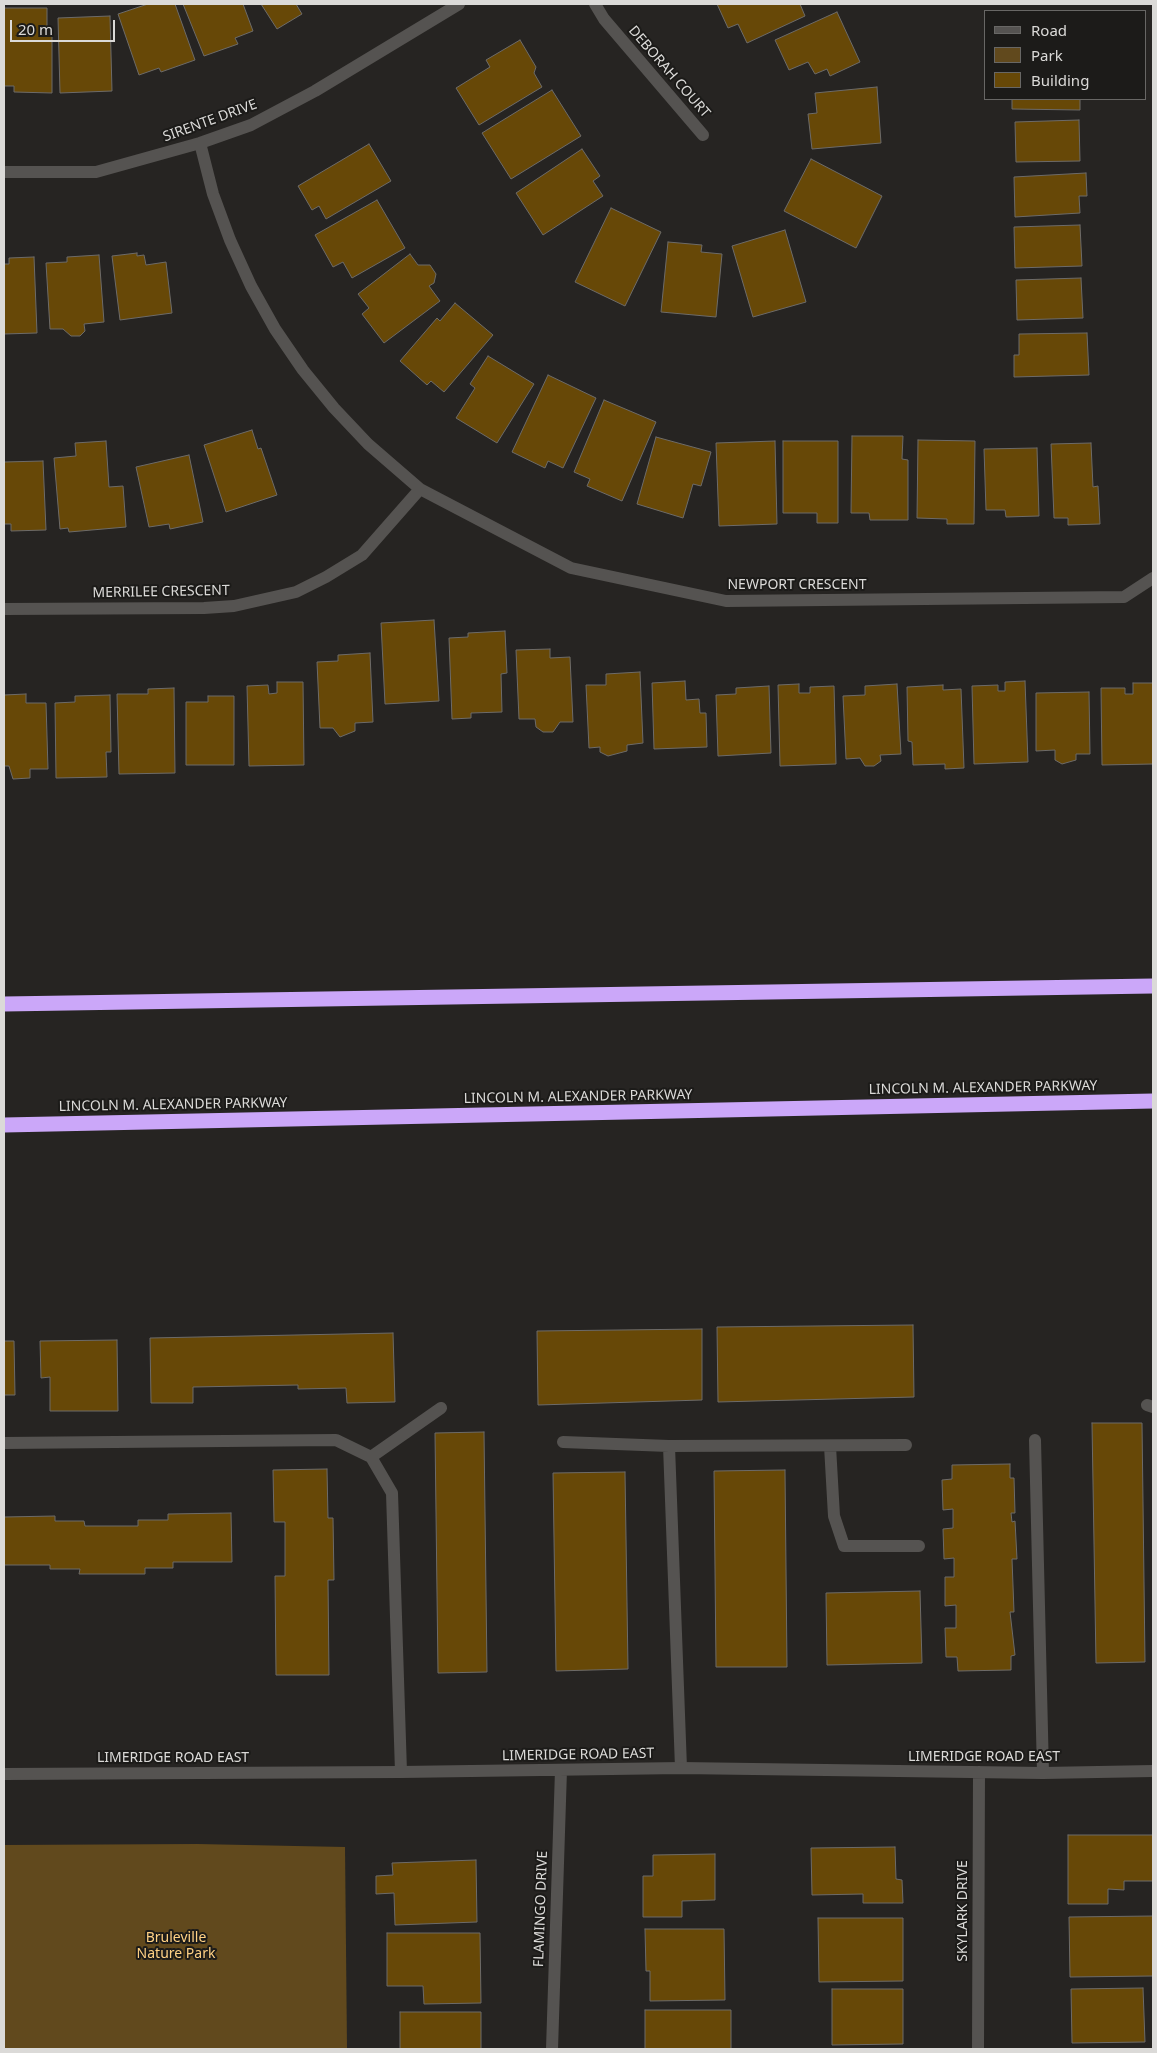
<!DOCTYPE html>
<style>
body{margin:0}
#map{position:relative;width:1157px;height:2053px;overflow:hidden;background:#262422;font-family:"Noto Sans",sans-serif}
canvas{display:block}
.frame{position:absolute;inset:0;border:5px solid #dbdad8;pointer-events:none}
.legend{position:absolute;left:984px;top:10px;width:162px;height:90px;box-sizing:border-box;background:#1c1b19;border:1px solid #686765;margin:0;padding:6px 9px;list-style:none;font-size:15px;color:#dbdad8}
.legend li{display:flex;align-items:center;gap:10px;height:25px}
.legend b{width:25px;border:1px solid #686765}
.scale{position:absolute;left:10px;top:20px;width:105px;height:22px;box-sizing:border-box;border:2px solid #dbdad8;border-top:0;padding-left:6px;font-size:15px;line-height:18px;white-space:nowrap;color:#dbdad8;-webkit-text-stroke:4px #1c1b19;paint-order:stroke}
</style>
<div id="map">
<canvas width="1157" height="2053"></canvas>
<div class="frame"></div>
<ul class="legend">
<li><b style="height:6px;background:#555351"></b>Road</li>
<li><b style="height:14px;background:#61491d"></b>Park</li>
<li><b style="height:14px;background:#674807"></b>Building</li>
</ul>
<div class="scale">20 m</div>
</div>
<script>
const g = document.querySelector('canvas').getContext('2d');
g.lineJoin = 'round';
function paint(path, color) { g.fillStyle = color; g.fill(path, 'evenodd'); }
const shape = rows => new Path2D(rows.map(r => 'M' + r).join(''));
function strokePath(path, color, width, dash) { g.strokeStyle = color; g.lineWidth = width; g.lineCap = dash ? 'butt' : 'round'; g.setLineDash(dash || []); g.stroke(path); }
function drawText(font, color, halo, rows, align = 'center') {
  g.font = font + ' "Noto Sans",sans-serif'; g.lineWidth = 4; g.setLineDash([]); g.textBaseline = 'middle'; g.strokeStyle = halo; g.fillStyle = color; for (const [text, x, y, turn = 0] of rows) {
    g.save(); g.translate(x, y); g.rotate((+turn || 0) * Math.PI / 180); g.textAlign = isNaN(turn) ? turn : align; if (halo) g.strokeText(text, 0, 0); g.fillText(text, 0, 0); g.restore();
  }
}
paint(shape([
 [197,1844,345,1847,347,2049,4,2049,4,1845]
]), '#61491d');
const building = shape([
 [148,4,175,4,195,60,161,72,159,68,139,75,118,14,148,4],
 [183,4,243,4,253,31,235,38,238,44,204,56,183,4],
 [261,4,296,4,302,14,277,29,261,4],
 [717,4,800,4,805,16,747,43,738,24,728,28,717,4],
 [4,8,47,8,47,30,52,31,52,93,14,92,14,86,4,86,4,8],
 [837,12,860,62,830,76,827,69,815,74,808,62,789,70,775,40,837,12],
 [110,16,112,91,60,93,58,18,110,16],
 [520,40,536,67,534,73,542,87,479,125,456,88,490,67,486,60,520,40],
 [877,87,881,143,812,149,808,114,817,113,815,93,877,87],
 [552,90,581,136,511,179,482,133,552,90],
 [1012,99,1080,99,1080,110,1012,109,1012,99],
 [1079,120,1080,161,1016,162,1015,122,1079,120],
 [369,144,391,181,326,219,319,206,312,210,298,186,369,144],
 [582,149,600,176,593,181,603,196,543,235,516,193,582,149],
 [811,159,882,196,856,248,784,211,811,159],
 [1086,173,1087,196,1079,196,1080,213,1015,217,1014,177,1086,173],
 [377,200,405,248,352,278,343,262,333,267,315,235,377,200],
 [611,208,661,232,625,306,575,282,611,208],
 [1080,225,1082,266,1015,268,1014,227,1080,225],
 [785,230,806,302,753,317,732,246,785,230],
 [668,242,702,245,701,252,722,254,716,317,661,312,668,242],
 [137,253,137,256,144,255,146,265,166,262,172,313,120,320,112,256,137,253],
 [410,254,418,265,430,265,436,274,434,283,429,286,440,301,384,343,362,314,369,308,358,294,410,254],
 [99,255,104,322,84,324,85,331,80,336,71,336,63,329,50,329,46,263,67,262,67,257,99,255],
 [34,257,37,333,4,334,4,264,9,264,9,258,34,257],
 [1081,278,1083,318,1017,320,1016,280,1081,278],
 [455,303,493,335,444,392,431,381,427,385,400,361,437,318,440,321,455,303],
 [1087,333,1089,375,1014,377,1014,355,1019,355,1019,334,1087,333],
 [488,356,534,384,497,443,456,418,475,388,470,384,488,356],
 [548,375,596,398,563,468,548,461,545,468,512,452,548,375],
 [604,400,656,422,622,501,587,486,590,479,574,472,604,400],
 [252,430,258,449,261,448,277,495,226,512,204,445,252,430],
 [852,436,903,436,902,459,908,460,908,520,870,520,869,513,851,513,852,436],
 [656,437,711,452,701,486,693,484,683,518,637,504,656,437],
 [918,440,975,441,974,524,947,524,947,519,917,518,918,440],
 [106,441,109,487,123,486,126,527,69,532,68,528,60,529,54,458,76,456,75,443,106,441],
 [775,441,777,524,719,526,716,443,775,441],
 [783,441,838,441,838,523,817,523,817,513,783,513,783,441],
 [1091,443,1093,487,1098,486,1100,524,1068,525,1068,518,1054,518,1051,444,1091,443],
 [1037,448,1039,516,1006,517,1005,510,986,510,984,449,1037,448],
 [189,455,203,522,170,529,169,524,149,527,136,467,189,455],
 [43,461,46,530,11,531,11,524,4,524,4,462,43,461],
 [434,620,439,701,385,704,381,623,434,620],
 [505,631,507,673,501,674,502,712,471,713,471,718,452,719,449,638,468,637,468,633,505,631],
 [550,649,550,658,570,657,573,722,560,722,553,732,543,732,536,727,535,719,519,719,516,650,550,649],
 [370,653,373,722,355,723,355,731,340,737,333,728,320,728,317,662,338,661,338,655,370,653],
 [640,672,643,743,627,745,627,751,608,756,600,752,600,747,589,748,586,685,606,685,606,674,640,672],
 [685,681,686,700,699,699,700,713,706,713,707,747,654,749,652,683,685,681],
 [1025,681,1028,762,974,764,972,686,998,685,998,691,1005,691,1005,682,1025,681],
 [277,682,303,682,304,765,249,766,247,686,268,685,269,694,277,693,277,682],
 [1133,683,1153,683,1153,764,1102,765,1101,688,1125,688,1125,694,1133,694,1133,683],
 [799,684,799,693,810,693,810,687,834,686,836,764,780,766,778,685,799,684],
 [897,684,901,754,880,755,881,761,874,766,865,766,860,758,846,759,843,696,865,695,865,686,897,684],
 [943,685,943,690,961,689,964,768,945,769,945,764,913,765,912,742,908,741,907,687,943,685],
 [769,686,771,753,718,756,716,695,736,694,736,688,769,686],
 [174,688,175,773,119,774,117,694,148,694,148,689,174,688],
 [1089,692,1090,754,1076,754,1076,760,1062,764,1055,760,1055,750,1036,751,1036,693,1089,692],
 [26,694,26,703,46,703,48,769,30,769,30,778,13,779,9,766,4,766,4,695,26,694],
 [110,695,111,752,106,752,107,777,56,778,55,703,75,702,75,696,110,695],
 [208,696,234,696,234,765,186,765,186,702,208,702,208,696],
 [913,1325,914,1397,718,1402,717,1327,913,1325],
 [702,1329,702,1400,538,1405,537,1331,702,1329],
 [393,1333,395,1402,347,1403,346,1388,298,1389,298,1385,193,1387,193,1403,151,1403,150,1338,393,1333],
 [117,1340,118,1411,50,1411,50,1377,41,1378,40,1341,117,1340],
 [4,1341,14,1341,15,1395,4,1395,4,1341],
 [1092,1423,1142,1423,1145,1662,1096,1663,1092,1423],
 [484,1432,487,1672,438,1673,435,1433,484,1432],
 [1010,1464,1010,1478,1014,1478,1015,1513,1011,1513,1012,1522,1015,1521,1017,1559,1012,1559,1014,1612,1010,1612,1015,1655,1011,1656,1011,1670,958,1671,957,1657,946,1657,945,1628,956,1628,956,1605,945,1606,945,1577,954,1577,954,1558,944,1559,943,1529,953,1528,953,1509,943,1510,942,1480,952,1479,952,1465,1010,1464],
 [327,1469,328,1518,333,1518,334,1580,328,1580,329,1675,276,1675,275,1576,285,1576,285,1522,274,1522,273,1470,327,1469],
 [785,1470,787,1667,716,1667,714,1471,785,1470],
 [625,1472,628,1669,556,1671,553,1473,625,1472],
 [231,1513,232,1562,173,1562,173,1568,145,1568,145,1574,79,1574,80,1569,50,1569,50,1565,4,1565,4,1517,55,1516,55,1521,84,1521,85,1526,138,1526,138,1520,168,1520,168,1514,231,1513],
 [920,1591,922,1663,827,1665,826,1593,920,1591],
 [1068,1835,1153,1835,1153,1881,1124,1881,1124,1890,1108,1889,1108,1904,1068,1904,1068,1835],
 [895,1847,896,1879,902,1880,903,1903,863,1903,863,1894,812,1895,811,1848,895,1847],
 [715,1854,715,1900,682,1901,682,1917,643,1917,643,1876,653,1876,653,1855,715,1854],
 [476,1860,477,1922,395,1925,394,1893,376,1894,376,1876,393,1875,392,1863,476,1860],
 [1153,1916,1153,1976,1070,1977,1069,1917,1153,1916],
 [818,1918,903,1918,903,1981,819,1982,818,1918],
 [645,1929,724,1929,725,2000,650,2001,650,1971,646,1971,645,1929],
 [387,1933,480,1933,481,2003,424,2004,423,1986,387,1986,387,1933],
 [1143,1988,1145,2042,1072,2043,1071,1989,1143,1988],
 [832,1989,903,1989,903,2044,832,2045,832,1989],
 [645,2010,731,2010,731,2049,645,2049,645,2010],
 [400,2012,481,2012,481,2049,400,2049,400,2012]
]);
paint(building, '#674807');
strokePath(building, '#6d6b69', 1);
strokePath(shape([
 [1147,1405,1153,1407],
 [1035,1440,1043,1773],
 [563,1442,669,1446,906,1445],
 [4,1443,336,1440,371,1457,392,1493,401,1772],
 [669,1446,681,1768],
 [830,1446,834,1516,844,1546,919,1546],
 [371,1457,441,1408]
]), '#555351', 12);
strokePath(shape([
 [595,4,604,19,703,135],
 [200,143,213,194,230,240,251,286,275,329,303,370,334,408,368,444,420,489],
 [4,172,96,172,200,143,251,125,315,91,459,4],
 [4,609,204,608,234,606,296,592,326,577,362,555,420,489,571,568,726,601,1124,597,1153,578],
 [4,1774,401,1772,681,1768,1043,1773,1153,1771],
 [552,2049,561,1770],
 [978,2049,979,1772]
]), '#555351', 12);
strokePath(shape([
 [4,1004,1153,986],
 [4,1125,1153,1101]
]), '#cba7f9', 15);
drawText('14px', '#dbdad8', '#1c1b19', [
 ["DEBORAH COURT",669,72,49],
 ["SIRENTE DRIVE",210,121,-20],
 ["NEWPORT CRESCENT",797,585],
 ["MERRILEE CRESCENT",161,592,-1],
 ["LINCOLN M. ALEXANDER PARKWAY",983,1088,-1],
 ["LINCOLN M. ALEXANDER PARKWAY",578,1097,-1],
 ["LINCOLN M. ALEXANDER PARKWAY",173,1105,-1],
 ["LIMERIDGE ROAD EAST",578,1755,-1],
 ["LIMERIDGE ROAD EAST",984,1757],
 ["LIMERIDGE ROAD EAST",173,1758],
 ["FLAMINGO DRIVE",541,1909,-88],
 ["SKYLARK DRIVE",963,1911,-90]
]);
drawText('14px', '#ffd184', '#1c1b19', [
 ["Bruleville",176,1938],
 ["Nature Park",176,1954]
]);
</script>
